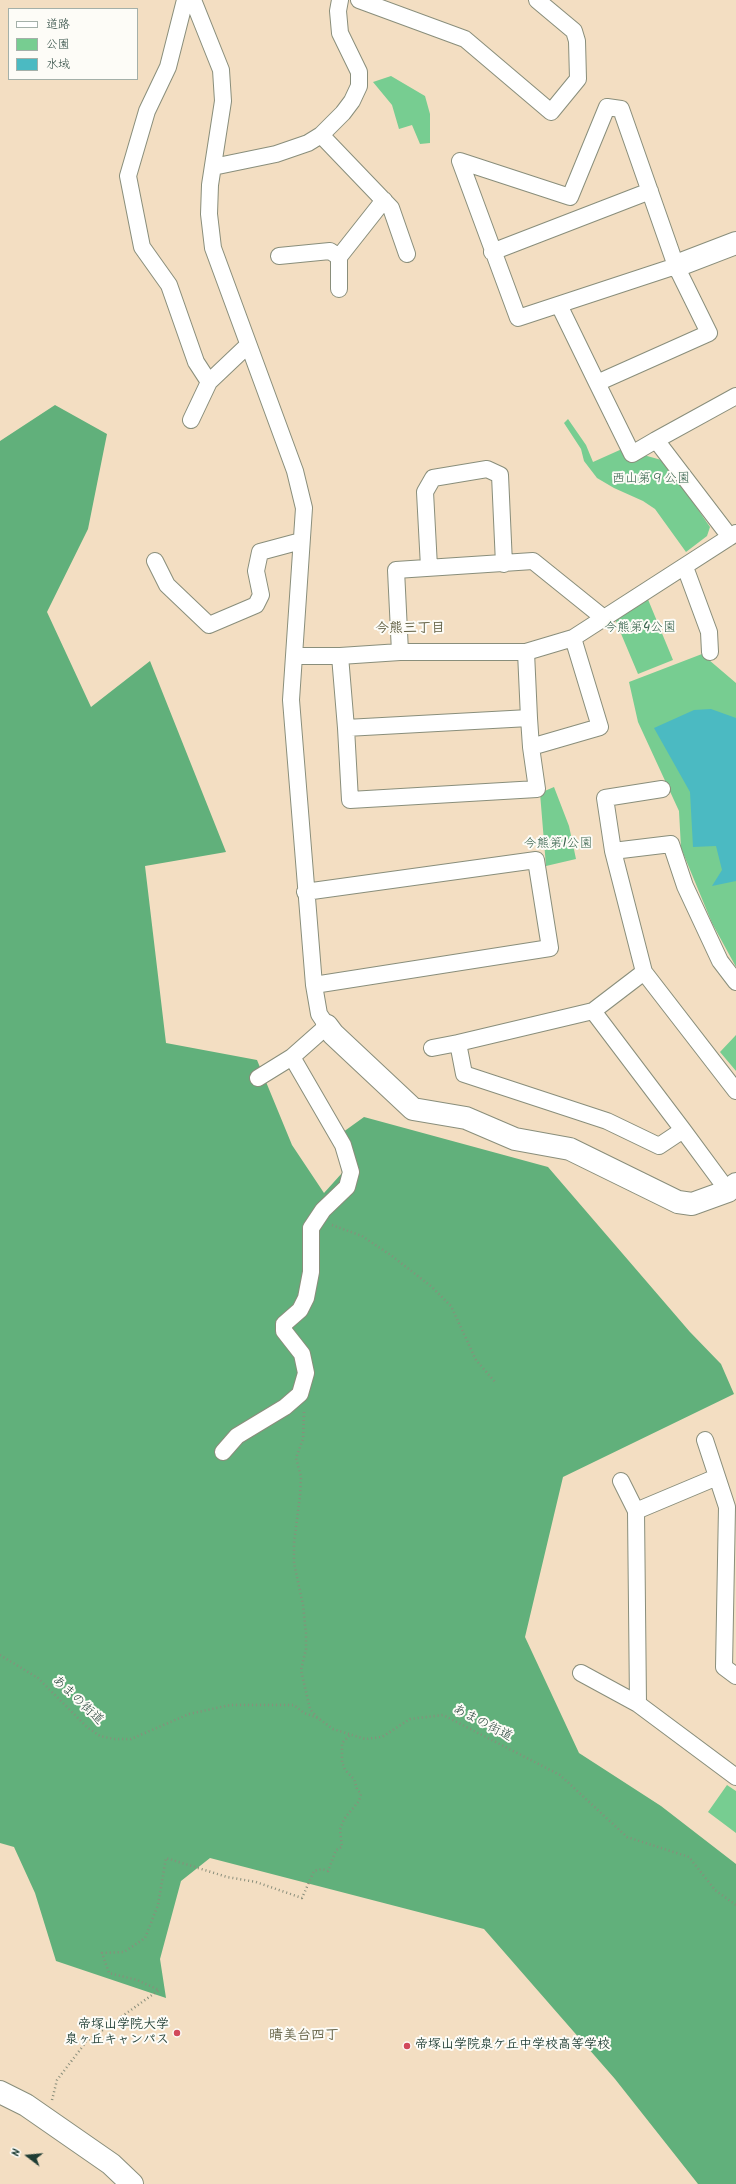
<!DOCTYPE html>
<meta charset="utf-8">
<style>
body{margin:0}
#map{position:relative;width:736px;height:2184px;overflow:hidden;background:#f3dec2;font-family:Kalam,"Klee One",sans-serif}
canvas{display:block}
.legend{position:absolute;left:8px;top:8px;width:130px;height:72px;box-sizing:border-box;background:#fdfcf7;border:1px solid #a4b0a9;margin:0;padding:5px 7px;list-style:none;font-size:12px;color:#1f3d34}
.legend li{display:flex;align-items:center;gap:8px;height:20px}
.legend b{width:20px;border:1px solid #a4b0a9}
.north{position:absolute;left:8px;top:2136px;width:40px;height:40px;-webkit-text-stroke:3px #fdfcf7;paint-order:stroke;rotate:286deg;font-size:11px;font-weight:700;line-height:16px;text-align:center;color:#1f3d34}
.north::after{content:'';display:block;margin:auto;width:14px;height:18px;background:#1f3d34;clip-path:polygon(50% 0,100% 100%,50% 72%,0 100%)}
</style>
<div id="map">
<canvas width="736" height="2184"></canvas>
<ul class="legend">
<li><b style="height:5px;background:#fff"></b>道路</li>
<li><b style="height:11px;background:#77cd91"></b>公園</li>
<li><b style="height:11px;background:#4bbac2"></b>水域</li>
</ul>
<div class="north">N</div>
</div>
<script>
const g = document.querySelector('canvas').getContext('2d');
g.lineJoin = 'round';
function paint(path, color) { g.fillStyle = color; g.fill(path, 'evenodd'); }
const shape = rows => new Path2D(rows.map(r => 'M' + r).join(''));
function strokePath(path, color, width, dash) { g.strokeStyle = color; g.lineWidth = width; g.lineCap = dash ? 'butt' : 'round'; g.setLineDash(dash || []); g.stroke(path); }
function drawText(font, color, halo, rows, align = 'center') {
  g.font = font + ' Kalam,"Klee One",sans-serif'; g.lineWidth = 4; g.setLineDash([]); g.textBaseline = 'middle'; g.strokeStyle = halo; g.fillStyle = color; for (const [text, x, y, turn = 0] of rows) {
    g.save(); g.translate(x, y); g.rotate((+turn || 0) * Math.PI / 180); g.textAlign = isNaN(turn) ? turn : align; if (halo) g.strokeText(text, 0, 0); g.fillText(text, 0, 0); g.restore();
  }
}
paint(shape([
 [391,76,425,96,430,114,430,143,420,144,412,125,399,129,392,105,373,82],
 [568,419,586,445,593,462,622,449,665,461,710,527,707,536,686,552,655,509,643,501,614,488,597,478,584,461,581,449,564,423],
 [647,597,673,660,638,674,614,617],
 [702,654,736,683,736,967,712,923,681,848,679,811,638,722,629,682],
 [554,787,569,826,576,859,546,866,540,793],
 [736,1035,736,1071,720,1052],
 [727,1785,736,1791,736,1833,708,1812]
]), '#77cd91');
paint(shape([
 [55,405,107,434,88,529,47,612,91,707,150,661,226,852,145,866,166,1043,257,1060,292,1145,324,1193,342,1173,339,1135,364,1117,548,1167,690,1332,721,1364,734,1394,563,1477,525,1637,579,1753,661,1806,736,1864,736,2184,698,2184,615,2079,484,1929,210,1858,181,1881,160,1959,166,1998,56,1961,35,1893,14,1847,0,1843,0,441]
]), '#61b07b');
paint(shape([
 [711,709,736,718,736,881,712,886,722,870,716,846,693,847,690,792,654,728,694,710]
]), '#4bbac2');
const street = shape([
 [185,0,168,67,147,111,128,176,142,247,169,285,196,362,209,382],
 [193,0,221,70,223,101,210,185,209,214,213,248,295,471,304,508,291,700,314,985,319,1014,327,1026,292,1057,258,1078],
 [359,0,465,39,551,112,578,79,577,41,574,31,537,0],
 [321,135,391,208,407,254],
 [213,167,276,154,308,143,321,135,343,113,352,101,359,86,359,72,340,33,338,11,340,0],
 [492,252,650,191],
 [279,256,330,251,339,257],
 [339,289,339,257,384,200],
 [559,305,597,383],
 [191,420,209,382,248,345],
 [656,440,632,454,597,383,709,333,676,266,621,109,607,107,570,197,460,161,518,318,676,266],
 [730,537,656,440,736,396],
 [155,561,167,585,209,625,256,605,261,595,256,571,260,552,301,541],
 [429,567,425,492,433,478,487,469,500,475,504,564],
 [685,567,709,632,710,652],
 [400,652,396,570,533,561,605,619],
 [294,656,340,656,400,652,526,652,573,638,736,533],
 [340,656,346,728,529,718,526,652],
 [346,728,350,800,537,789,531,747,529,718],
 [531,747,600,727,573,638],
 [662,789,605,798,613,851,671,844,685,886,720,961,736,982],
 [613,851,644,972,736,1091],
 [305,892,536,860,550,948,314,985],
 [593,1011,644,972],
 [432,1048,458,1043],
 [683,1130,659,1146,607,1121,464,1074,458,1043,593,1011,683,1130,728,1191],
 [705,1440,727,1507,724,1667,736,1676],
 [223,1452,237,1436,285,1407,300,1394,306,1373,302,1354,284,1331,284,1324,300,1310,306,1298,311,1272,311,1228,323,1210,347,1187,351,1172,343,1145,292,1057],
 [621,1481,636,1511,638,1704,736,1777],
 [636,1511,717,1477],
 [581,1673,638,1704]
]);
const secondary = shape([
 [676,266,736,243],
 [327,1026,333,1034,413,1109,466,1118,515,1139,570,1149,678,1202,692,1204,728,1191,736,1184],
 [0,2092,26,2105,111,2164,132,2184]
]);
strokePath(street, '#898e7b', 18);
strokePath(secondary, '#898e7b', 24);
strokePath(shape([
 [332,1225,362,1236,392,1256,432,1287,451,1306,476,1360,496,1383],
 [304,1412,303,1439,296,1458,301,1477,300,1496,294,1543,294,1563,303,1605,306,1633,306,1649,301,1670,310,1709,317,1717],
 [0,1655,38,1678,88,1728,100,1736,114,1739,131,1739,189,1714,230,1705,294,1705,304,1713,318,1718,333,1729,365,1739,382,1737,410,1719,443,1715,560,1775,627,1837,689,1857,715,1890,736,1905],
 [52,2100,57,2080,86,2042,159,1990,137,1980,109,1973,102,1953,124,1952,145,1938,158,1905,166,1858,227,1877,256,1882,302,1898,314,1871,322,1869,328,1871,336,1850,342,1847,340,1830,344,1819,359,1801,361,1794,357,1789,354,1779,345,1770,342,1762,342,1743,351,1734]
]), '#898e7b', 2.5, [1, 3]);
strokePath(street, '#fff', 16);
strokePath(secondary, '#fff', 22);
for (const [x, y, r, color] of [
 [177,2033,4,"#d1495b"],
 [407,2046,4,"#d1495b"]
]) { const dot = new Path2D(); dot.arc(x, y, r, 0, 2 * Math.PI); g.fillStyle = color; g.fill(dot); strokePath(dot, '#fdfcf7', 1.5); }
drawText('13px', '#35614b', '#fdfcf7', [
 ["西山第９公園",651,480],
 ["今熊第4公園",640,629],
 ["今熊第1公園",558,845]
]);
drawText('13px', '#1f3d34', '#fdfcf7', [
 ["あまの街道",77,1701,43],
 ["あまの街道",482,1724,27]
]);
drawText('bold 13px', '#1f3d34', '#fdfcf7', [
 ["帝塚山学院大学",169,2026],
 ["泉ヶ丘キャンパス",169,2041],
 ["帝塚山学院泉ケ丘中学校高等学校",415,2046,"left"]
], 'right');
drawText('bold 14px', '#646246', '#fdfcf7', [
 ["今熊三丁目",410,630],
 ["晴美台四丁",304,2037]
]);
</script>
